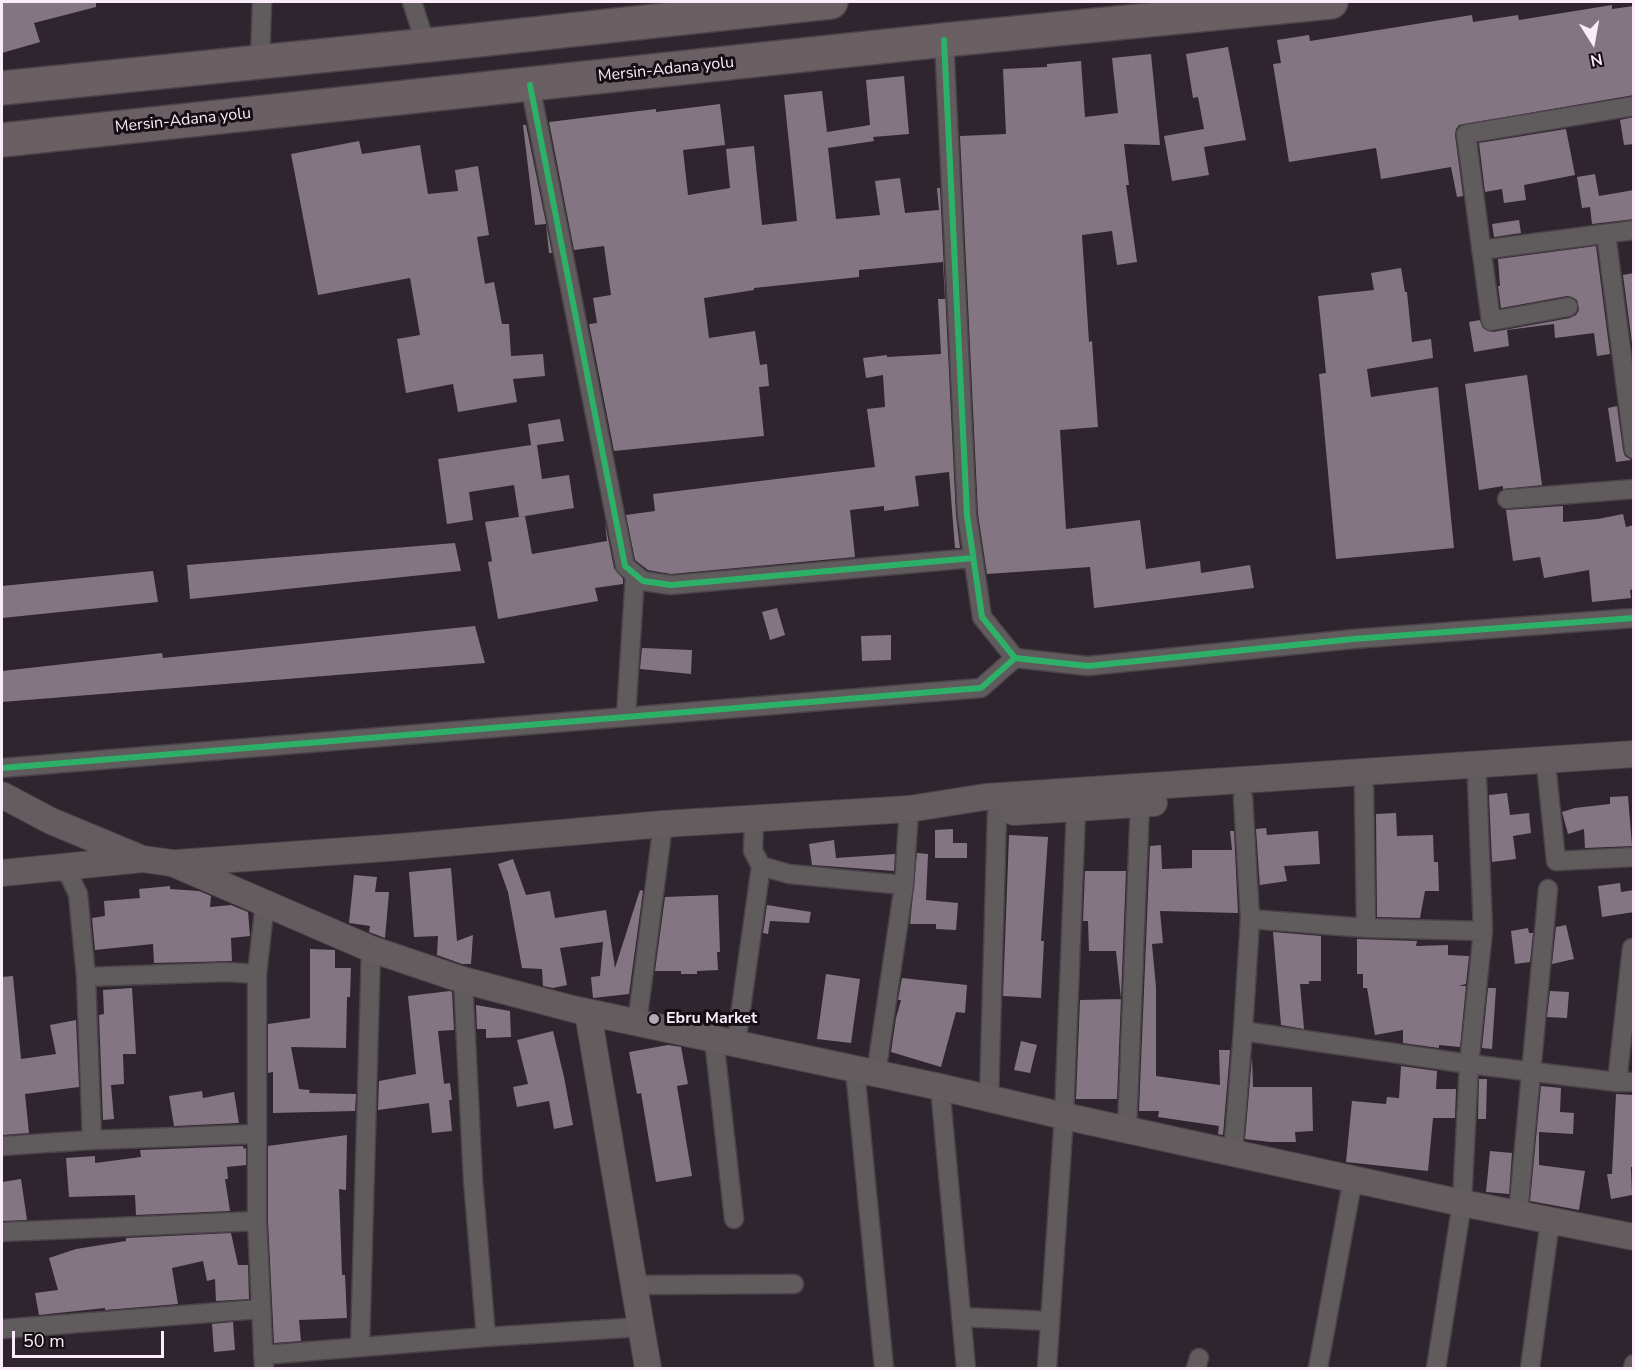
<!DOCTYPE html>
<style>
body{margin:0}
#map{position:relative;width:1635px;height:1370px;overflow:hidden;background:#2f252e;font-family:"Nunito Sans",sans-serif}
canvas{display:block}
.frame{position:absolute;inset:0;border:3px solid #faedf9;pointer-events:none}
.north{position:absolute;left:1563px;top:12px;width:60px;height:60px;-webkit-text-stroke:4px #150e15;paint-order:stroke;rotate:169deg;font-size:16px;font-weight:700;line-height:24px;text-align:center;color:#faedf9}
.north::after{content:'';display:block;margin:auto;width:21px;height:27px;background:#faedf9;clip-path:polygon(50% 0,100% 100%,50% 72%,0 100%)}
.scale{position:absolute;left:12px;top:1331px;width:152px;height:27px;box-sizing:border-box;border:3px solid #faedf9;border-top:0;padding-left:8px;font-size:18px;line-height:21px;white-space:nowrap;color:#faedf9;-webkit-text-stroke:4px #150e15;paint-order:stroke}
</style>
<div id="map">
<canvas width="1635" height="1370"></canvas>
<div class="frame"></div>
<div class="north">N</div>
<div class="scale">50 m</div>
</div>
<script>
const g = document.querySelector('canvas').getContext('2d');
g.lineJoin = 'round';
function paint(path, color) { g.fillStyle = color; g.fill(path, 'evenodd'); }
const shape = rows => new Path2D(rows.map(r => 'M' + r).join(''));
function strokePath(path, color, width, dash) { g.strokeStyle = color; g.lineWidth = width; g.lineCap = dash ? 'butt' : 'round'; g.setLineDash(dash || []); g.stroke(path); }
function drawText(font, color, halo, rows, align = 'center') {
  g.font = font + ' "Nunito Sans",sans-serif'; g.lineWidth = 6; g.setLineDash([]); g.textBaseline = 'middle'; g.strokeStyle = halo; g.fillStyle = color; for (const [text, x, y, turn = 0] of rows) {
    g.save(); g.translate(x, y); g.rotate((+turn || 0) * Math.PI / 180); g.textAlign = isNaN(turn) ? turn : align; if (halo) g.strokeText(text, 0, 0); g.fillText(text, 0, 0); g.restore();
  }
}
paint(shape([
 [2,2,96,2,96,7,34,23,40,42,2,53],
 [1612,5,1612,9,1634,6,1634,95,1459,125,1456,129,1455,135,1463,196,1457,197,1451,167,1381,179,1376,148,1289,162,1273,64,1281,63,1277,40,1309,35,1310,41,1472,15,1473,22,1518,15,1519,20],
 [1228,47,1246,140,1204,147,1209,175,1172,181,1164,136,1204,129,1198,97,1193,98,1186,54],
 [1151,54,1160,145,1124,144,1129,185,1126,185,1137,262,1117,265,1112,231,1082,235,1089,342,1092,341,1098,427,1060,430,1066,529,1140,520,1146,569,1200,561,1201,573,1250,565,1254,588,1094,608,1090,567,987,574,978,514,960,136,1006,134,1003,69,1047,67,1047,64,1081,61,1085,117,1118,113,1112,58],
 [904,76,909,134,873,137,874,141,828,148,836,219,880,215,875,181,900,178,905,213,939,210,937,188,940,188,956,516,960,548,955,548,949,472,915,476,919,506,884,511,884,506,850,510,855,557,671,574,648,570,635,560,626,515,655,511,653,494,875,467,867,409,885,407,883,375,866,378,863,358,887,355,887,357,941,354,938,299,945,299,943,262,859,270,859,277,754,288,754,290,704,298,709,338,755,331,760,365,767,364,769,386,759,387,764,436,614,451,589,324,597,323,593,298,611,295,604,246,574,250,549,122,656,109,656,112,720,104,725,145,683,150,688,195,730,188,726,149,754,146,762,225,797,221,784,95,822,91,827,132,870,125,866,80],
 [1634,117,1634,144,1624,145,1620,120],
 [523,125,526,125,552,253,549,253,546,224,535,225],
 [1566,129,1575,175,1524,185,1526,200,1504,203,1502,189,1485,192,1479,143],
 [359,141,362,154,420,145,428,194,458,191,455,170,478,166,489,235,477,237,485,284,494,282,502,324,509,324,511,356,543,354,545,376,513,379,517,402,458,412,453,384,406,393,397,339,420,335,410,278,318,295,291,154],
 [1595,174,1599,196,1634,190,1634,219,1592,224,1590,207,1582,208,1577,177],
 [1519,220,1521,233,1494,237,1492,224],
 [1596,246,1610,354,1597,356,1594,333,1555,338,1554,324,1507,330,1509,346,1474,352,1469,322,1480,320,1483,328,1493,332,1570,318,1576,315,1579,310,1577,300,1572,297,1567,296,1501,308,1498,286,1500,286,1498,259],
 [1401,268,1405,292,1407,292,1412,342,1431,339,1433,358,1367,369,1371,397,1438,387,1454,548,1336,559,1319,374,1326,373,1318,296,1374,290,1371,273],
 [1634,273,1634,351,1633,351,1623,275],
 [1527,375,1542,485,1503,489,1503,486,1479,490,1465,384],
 [1617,406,1623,450,1625,456,1631,460,1616,462,1608,408],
 [560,419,564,441,537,445,542,479,569,475,574,508,519,517,514,485,469,492,473,520,447,524,438,459,531,445,528,424],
 [1563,506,1563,522,1598,519,1623,514,1626,527,1634,525,1634,589,1630,590,1631,598,1592,602,1589,570,1544,578,1540,557,1513,561,1506,510],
 [525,516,532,554,607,541,605,523,614,568,623,579,623,584,595,588,598,601,498,619,488,562,492,561,485,522],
 [455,543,461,571,190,599,187,565],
 [153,571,158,602,2,618,2,586],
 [777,608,785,635,770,640,762,612],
 [475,626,485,663,2,702,2,671,162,653,163,658],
 [891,635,891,660,862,661,861,636],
 [642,648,692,650,691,674,640,669],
 [1507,793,1510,815,1529,813,1531,833,1513,836,1516,859,1492,862,1489,795],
 [1628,796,1632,846,1585,848,1584,829,1568,834,1562,812,1575,808,1610,804,1610,797],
 [1396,813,1397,836,1433,835,1434,862,1438,862,1439,891,1425,891,1420,918,1377,917,1376,814],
 [1266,828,1267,835,1318,831,1320,864,1284,866,1287,881,1260,885,1260,888,1256,829],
 [953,829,953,843,967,843,967,858,935,858,935,830],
 [1230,831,1234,831,1238,913,1160,911,1163,943,1152,944,1156,987,1156,1076,1220,1085,1219,1050,1230,1050,1223,1135,1218,1134,1219,1126,1158,1117,1159,1111,1139,1111,1150,846,1161,845,1162,869,1192,868,1192,850,1232,850],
 [1009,835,1048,837,1041,941,1044,941,1041,998,1003,996],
 [834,840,836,858,895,854,894,871,812,865,809,844],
 [917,853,928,854,926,900,958,903,956,930,936,929,936,924,910,924],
 [513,859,526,895,550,891,555,918,606,910,615,968,640,890,643,891,629,994,593,998,591,977,600,976,603,942,560,948,567,985,553,988,543,986,542,969,522,968,508,892,498,864],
 [451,868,457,941,473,935,471,964,462,964,437,955,438,936,414,937,409,872],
 [1085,871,1126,871,1117,1099,1076,1099,1080,1000,1121,999,1116,951,1089,951,1088,921,1083,921],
 [354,875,377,877,375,892,389,892,385,938,369,932,370,926,349,923],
 [1620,883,1621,892,1634,890,1634,912,1602,917,1598,886],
 [170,886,170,889,199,891,211,896,210,907,231,905,248,912,250,936,231,938,232,961,154,963,153,944,95,950,92,918,105,916,104,901,140,898,139,889],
 [718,895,720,952,717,952,718,970,697,971,697,974,681,974,681,971,655,971,665,897],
 [767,905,811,912,809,923,770,921,768,934,763,933],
 [1566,925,1574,959,1552,964,1556,927],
 [1528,928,1529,933,1533,933,1530,962,1515,964,1511,931],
 [1273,932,1321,936,1321,981,1309,981,1309,984,1300,984,1304,1029,1281,1025],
 [1357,939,1417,941,1416,946,1448,945,1448,955,1469,956,1466,984,1459,986,1466,986,1460,1047,1439,1045,1439,1048,1403,1043,1403,1030,1375,1035,1367,988,1363,988,1363,974,1357,974],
 [310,949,335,950,335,968,351,968,350,997,347,997,346,1048,291,1047,299,1089,310,1090,309,1093,356,1094,355,1111,273,1113,273,1072,268,1073,268,1024,310,1018],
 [826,974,860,979,851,1043,817,1039],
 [13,976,21,1059,56,1054,50,1025,76,1020,79,1087,25,1094,29,1133,2,1135,2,977],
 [902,978,967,985,965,1013,956,1012,941,1067,891,1052,896,1018,901,1000,898,1000],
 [132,988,136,1054,123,1054,124,1084,111,1085,114,1119,103,1120,99,1015,104,1014,103,990],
 [1488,988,1496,988,1492,1049,1482,1048],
 [450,991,452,992,454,1030,438,1031,444,1084,450,1083,452,1100,449,1100,452,1131,432,1133,429,1103,378,1110,379,1081,416,1074,408,996],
 [1550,991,1569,992,1567,1018,1547,1017],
 [476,1005,510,1011,511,1037,486,1038,486,1029,477,1029],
 [553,1031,564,1077,573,1125,554,1129,549,1101,517,1107,513,1087,528,1084,517,1040],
 [1021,1041,1037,1045,1030,1073,1014,1070],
 [668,1045,681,1047,688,1084,677,1086,692,1176,656,1182,641,1093,637,1094,629,1052],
 [1252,1057,1253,1087,1312,1087,1313,1131,1295,1132,1296,1142,1270,1142,1245,1139],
 [1401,1066,1437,1071,1436,1089,1456,1089,1455,1118,1433,1118,1428,1171,1346,1162,1352,1101,1386,1104,1387,1097,1399,1098],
 [1479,1079,1487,1079,1486,1119,1478,1119],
 [1541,1086,1561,1088,1560,1112,1574,1113,1573,1134,1539,1132,1539,1165,1585,1171,1579,1210,1530,1201],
 [202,1091,203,1098,234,1092,239,1123,174,1126,169,1096],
 [1616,1094,1634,1095,1634,1167,1631,1167,1632,1195,1611,1199,1607,1174,1612,1174],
 [347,1135,346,1190,339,1189,342,1275,345,1275,347,1318,299,1320,301,1341,274,1343,268,1221,268,1146],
 [243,1146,244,1149,246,1148,246,1165,227,1167,228,1179,225,1179,230,1211,136,1215,135,1195,69,1197,66,1158,95,1156,95,1163,141,1157,140,1150],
 [1490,1151,1512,1153,1509,1194,1486,1192],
 [21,1179,27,1220,2,1221,2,1182],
 [231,1233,238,1265,248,1265,249,1299,216,1301,215,1279,207,1281,203,1261,172,1268,178,1304,105,1310,105,1308,39,1315,35,1293,58,1290,49,1258,76,1249,126,1241,126,1238],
 [233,1322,235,1350,214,1352,212,1324]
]), '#847583');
const street = shape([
 [412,2,426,45],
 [944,40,967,515,982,617,1015,658,1088,666,1353,639,1634,618],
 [260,61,262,2],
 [530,85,625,566,643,581,671,585,973,558],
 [1606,234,1634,449],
 [1481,250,1634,230],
 [1568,307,1491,321,1466,134,1634,106],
 [1507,499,1634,489],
 [626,716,635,575],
 [2,768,981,688,1015,658],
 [1547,774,1556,861,1634,857],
 [1364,788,1366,928],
 [761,866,789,874,904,885],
 [56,868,69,875,78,894,86,977,92,1140],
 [1250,919,1366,928,1483,931],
 [86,977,226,972,257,974],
 [463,980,473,1180,486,1337],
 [637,1023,663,824],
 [1243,1031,1469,1064,1617,1082,1634,1082],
 [714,1039,734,1219],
 [736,1044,761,866,753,851,754,818],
 [855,1070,884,1368],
 [876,1074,904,885,909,809],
 [1617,1082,1632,948],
 [940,1087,966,1368],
 [989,1099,997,813],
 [1127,1129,1140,804],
 [2,1146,92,1140,257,1134],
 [1233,1153,1243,1031,1250,919,1243,797],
 [1518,1214,1548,889],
 [2,1232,257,1221],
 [634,1285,794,1284],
 [961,1317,1050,1321],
 [2,1329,260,1309],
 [360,1347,371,949],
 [263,1355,486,1337,641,1327],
 [264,1368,257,1221,257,974,265,903],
 [1047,1368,1064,1116,1076,809],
 [1196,1368,1199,1358],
 [1318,1368,1353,1178],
 [1436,1368,1462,1203,1469,1064,1483,931,1477,779],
 [1530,1368,1550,1221],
 [1633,1368,1634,1364]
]);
const secondary = shape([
 [2,795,51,821,140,858],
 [1014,812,1154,803],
 [177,863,400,847,663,824,909,809,985,797,1634,754],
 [2,873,143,859,172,863,371,949,463,980,573,1009,940,1087,1064,1116,1462,1203,1634,1237],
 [588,1013,648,1368]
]);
const highway = shape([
 [2,88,468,41,831,2],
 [2,140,944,40,1331,2]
]);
strokePath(street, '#4b424a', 21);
strokePath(secondary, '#4b424a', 28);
strokePath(highway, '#4b424a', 36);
strokePath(street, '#605b5c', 18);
strokePath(secondary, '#645c5f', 26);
strokePath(highway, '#6a6064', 33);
strokePath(shape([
 [944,40,967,515,982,617,1015,658,1088,666,1353,639,1634,618],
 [530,85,625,566,643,581,671,585,973,558],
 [2,768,981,688,1015,658]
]), '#2db169', 6);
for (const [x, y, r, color] of [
 [654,1019,6,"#b3a7b2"]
]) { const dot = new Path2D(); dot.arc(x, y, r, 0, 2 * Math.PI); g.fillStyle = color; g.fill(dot); strokePath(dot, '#150e15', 2); }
drawText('16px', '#faedf9', '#150e15', [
 ["Mersin-Adana yolu",666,70,-6],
 ["Mersin-Adana yolu",183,121,-6]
]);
drawText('bold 16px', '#faedf9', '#150e15', [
 ["Ebru Market",666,1019]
], 'left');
</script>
